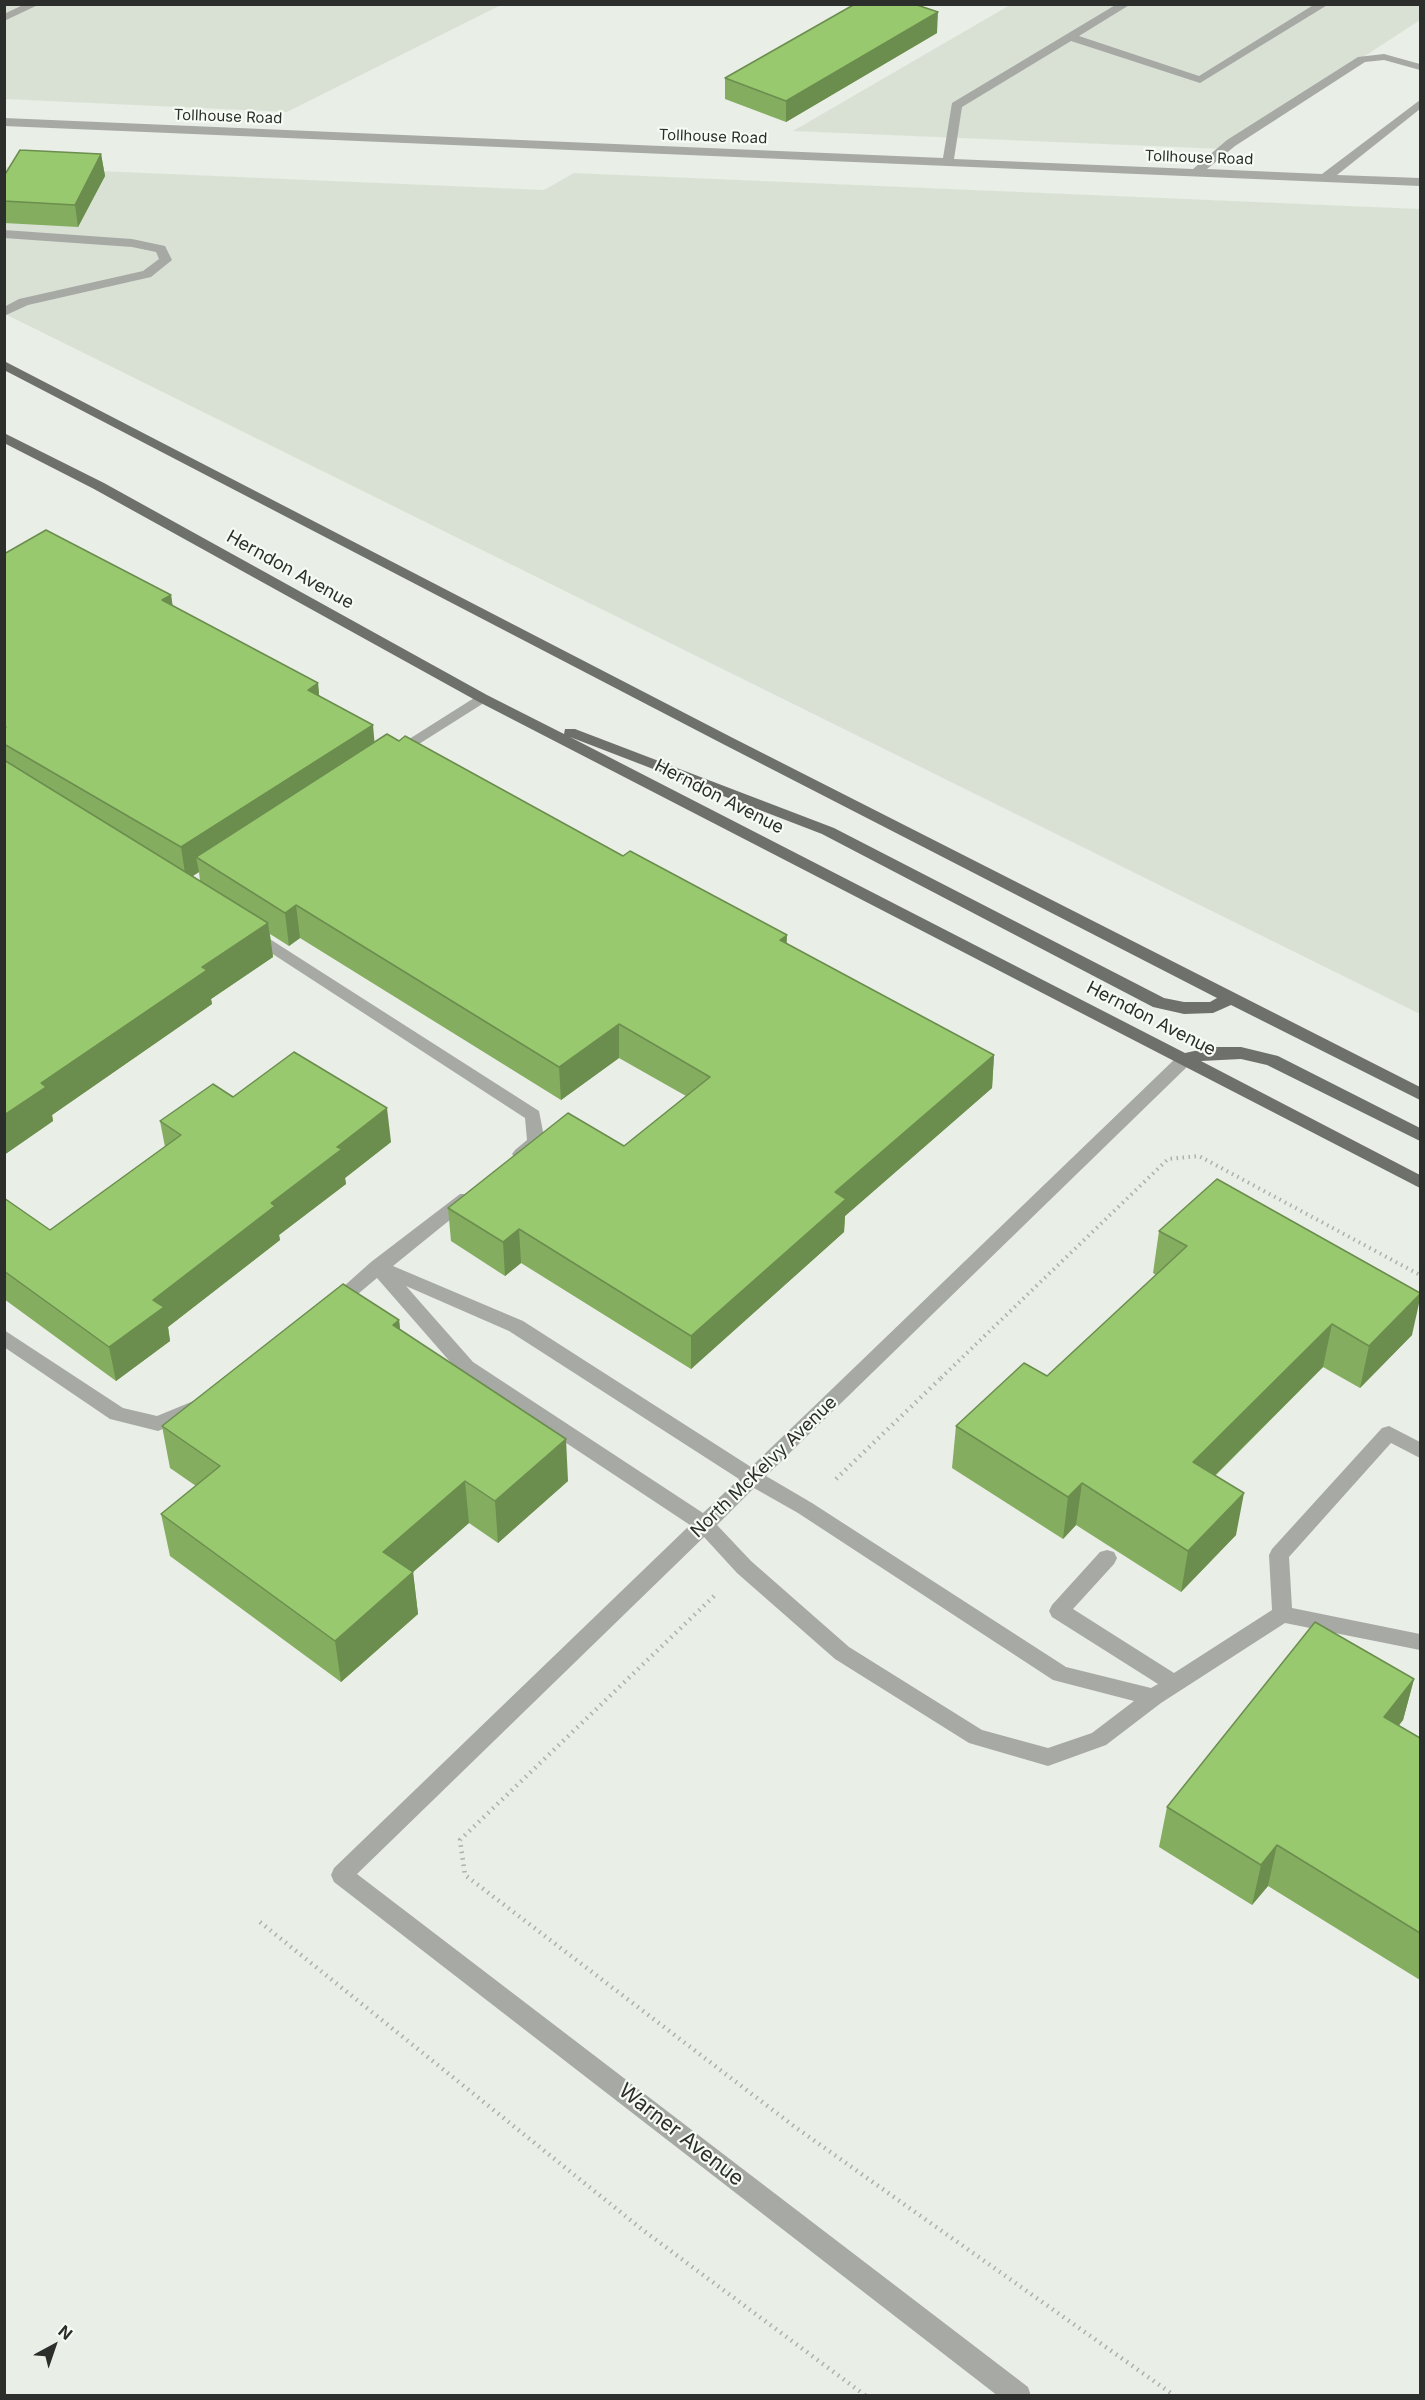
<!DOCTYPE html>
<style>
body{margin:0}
#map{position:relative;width:1425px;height:2400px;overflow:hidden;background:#e9eee6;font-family:Inter,sans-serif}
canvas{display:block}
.frame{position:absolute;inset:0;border:6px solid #2c2e2b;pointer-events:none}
.north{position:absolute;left:24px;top:2316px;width:60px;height:60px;-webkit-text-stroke:4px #f6fbf3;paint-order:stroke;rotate:40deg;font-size:16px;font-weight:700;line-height:24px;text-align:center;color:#2c2e2b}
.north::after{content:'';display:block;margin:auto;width:21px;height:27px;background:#2c2e2b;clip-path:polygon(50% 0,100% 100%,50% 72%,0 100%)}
</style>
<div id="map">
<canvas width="1425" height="2400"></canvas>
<div class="frame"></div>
<div class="north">N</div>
</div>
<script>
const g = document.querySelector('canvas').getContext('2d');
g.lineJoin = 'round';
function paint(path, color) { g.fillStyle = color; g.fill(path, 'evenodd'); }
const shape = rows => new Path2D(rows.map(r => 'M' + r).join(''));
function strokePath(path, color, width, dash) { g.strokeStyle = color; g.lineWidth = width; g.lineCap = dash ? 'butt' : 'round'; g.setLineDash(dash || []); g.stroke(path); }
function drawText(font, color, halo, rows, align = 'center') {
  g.font = font + ' Inter,sans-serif'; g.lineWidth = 4.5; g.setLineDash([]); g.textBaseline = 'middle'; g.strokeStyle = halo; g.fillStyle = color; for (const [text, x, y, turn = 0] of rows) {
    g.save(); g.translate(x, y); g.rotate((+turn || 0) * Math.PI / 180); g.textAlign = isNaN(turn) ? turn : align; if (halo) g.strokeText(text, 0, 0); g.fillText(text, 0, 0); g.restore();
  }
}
paint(shape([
 [5,5,501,5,287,112,5,99],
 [1010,5,1420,5,1420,20,1223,149,793,131],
 [4,167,544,190,574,173,1420,209,1420,1014,5,314]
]), '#d9e1d4');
strokePath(shape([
 [941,1378,1168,1159,1199,1156,1420,1275]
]), '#adb1ab', 4, [1.5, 4.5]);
strokePath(shape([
 [836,1479,943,1376],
 [714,1596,460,1840,465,1875,795,2127,1175,2396],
 [260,1922,644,2231,866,2396]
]), '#adb1ab', 4.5, [1.5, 5]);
paint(shape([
 [25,4,40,4,4,21,4,14,25,4],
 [1117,4,1131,4,1079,36,1199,76,1315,4,1329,4,1200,83,1071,41,962,107,954,159,1193,169,1227,140,1358,57,1384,54,1420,64,1420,70,1384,60,1365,62,1235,146,1207,169,1322,174,1420,100,1420,109,1337,175,1420,178,1420,186,4,126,4,118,943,158,952,103,1117,4],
 [4,230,132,239,165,246,172,260,151,277,28,305,4,316,4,307,19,299,143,271,159,259,156,252,132,247,4,238,4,230],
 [482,693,490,698,487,701,400,756,395,758,387,753,482,693],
 [251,927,539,1111,545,1142,542,1146,527,1158,515,1158,512,1154,515,1150,527,1140,525,1118,245,936,243,932,245,928,251,927],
 [1185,1053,1191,1055,1194,1059,1191,1063,766,1476,812,1503,1066,1667,1151,1688,1158,1684,1052,1617,1049,1611,1052,1605,1100,1552,1107,1550,1114,1552,1117,1558,1114,1564,1073,1609,1174,1673,1272,1610,1269,1555,1272,1549,1382,1428,1389,1426,1420,1442,1420,1458,1391,1443,1289,1557,1292,1608,1420,1634,1420,1650,1285,1623,1161,1703,1106,1745,1048,1766,969,1743,835,1659,737,1573,704,1537,357,1874,1028,2387,1031,2396,998,2396,334,1882,331,1875,334,1868,690,1525,459,1372,377,1278,340,1309,326,1309,324,1304,371,1262,460,1194,472,1194,475,1198,472,1202,393,1266,523,1321,751,1467,1179,1055,1185,1053],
 [406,1286,509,1331,739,1479,703,1513,473,1362,406,1286],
 [754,1488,798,1513,1053,1680,1134,1701,1092,1733,1048,1748,982,1730,849,1647,751,1561,717,1525,754,1488],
 [4,1330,123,1408,157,1416,196,1400,203,1402,206,1407,203,1412,158,1431,110,1419,4,1347,4,1330]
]), '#a7a9a5');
paint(shape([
 [4,361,731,737,1420,1087,1420,1100,1231,1005,1213,1013,1184,1014,1153,1007,822,834,570,737,1185,1053,1213,1047,1241,1047,1278,1056,1420,1128,1420,1141,1267,1065,1241,1059,1201,1061,1420,1175,1420,1188,477,701,94,489,4,443,4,433,104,483,487,695,564,734,565,729,575,729,834,828,1164,998,1184,1002,1210,1002,1217,998,721,743,4,370,4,361]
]), '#6e716b');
paint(shape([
 [937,33,786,122,725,99,725,78],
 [101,154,105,176,78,227,4,223,4,176],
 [4,554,171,595,172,606,318,683,319,695,374,743,623,856,994,1055,992,1088,845,1216,844,1232,691,1369,521,1263,505,1276,451,1241,448,1208,624,1146,686,1096,619,1058,561,1100,300,938,289,946,270,934,273,957,211,999,212,1004,52,1115,53,1121,4,1155],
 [199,872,200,881,193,876],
 [233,1097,391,1142,345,1178,346,1184,279,1235,280,1240,168,1327,170,1341,116,1381,4,1299,4,1198,50,1230,165,1147,160,1121],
 [1159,1231,1412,1335,1360,1388,1323,1367,1215,1476,1236,1535,1181,1592,1076,1525,1063,1539,952,1468,956,1426,1047,1376,1156,1275,1153,1273],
 [399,1320,400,1329,568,1481,498,1543,469,1523,413,1572,418,1614,341,1682,170,1556,161,1514,196,1486,170,1468,162,1426],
 [1414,1679,1403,1720,1398,1726,1420,1738,1420,1980,1268,1886,1252,1905,1159,1847,1167,1807]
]), '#84ad5f');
paint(shape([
 [938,12,937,33,786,122,786,101],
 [101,154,105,176,78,227,75,205],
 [171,595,176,627,162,600],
 [318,683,321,717,308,690],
 [373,725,376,759,196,857,199,872,186,880,181,847],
 [296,905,300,938,289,946,285,913],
 [268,923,273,957,211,999,212,1004,52,1115,53,1121,4,1155,4,1115,41,1083,202,967],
 [787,935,786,968,780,940],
 [619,1024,619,1058,561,1100,559,1067],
 [994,1055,992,1088,845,1216,844,1232,691,1369,691,1336,835,1192],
 [387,1108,391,1142,345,1178,346,1184,279,1235,280,1240,168,1327,170,1341,116,1381,109,1347,153,1300,271,1203,337,1147],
 [519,1229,521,1263,505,1276,503,1242],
 [1420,1294,1420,1299,1412,1335,1360,1388,1369,1346],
 [399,1320,404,1362,393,1325],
 [1332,1324,1323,1367,1186,1504,1193,1462],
 [566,1439,568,1481,498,1543,495,1501],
 [465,1481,469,1523,388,1594,383,1552],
 [1082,1483,1076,1525,1063,1539,1068,1497],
 [1244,1493,1236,1535,1181,1592,1188,1551],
 [413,1572,418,1614,341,1682,335,1641],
 [1414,1679,1403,1720,1374,1758,1384,1717],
 [1277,1845,1268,1886,1252,1905,1261,1865]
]), '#6b8d4e');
const building = shape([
 [855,4,914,4,938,12,786,101,725,78,855,4],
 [20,150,101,154,75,205,4,201,4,176,20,150],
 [46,530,171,595,162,600,318,683,308,690,373,725,181,847,4,744,4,728,6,727,4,727,4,554,46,530],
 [387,734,399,741,405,736,623,856,630,851,787,935,780,940,994,1055,835,1192,846,1199,691,1336,519,1229,503,1242,448,1208,568,1113,624,1146,710,1077,619,1024,559,1067,296,905,285,913,196,857,387,734],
 [4,760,268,923,202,967,207,970,41,1083,46,1087,4,1115,4,760],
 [294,1052,387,1108,337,1147,342,1149,271,1203,275,1206,153,1300,164,1307,109,1347,4,1271,4,1198,50,1230,181,1135,160,1121,213,1084,233,1097,294,1052],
 [1217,1179,1420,1293,1420,1294,1369,1346,1332,1324,1193,1462,1244,1493,1188,1551,1082,1483,1068,1497,956,1426,1024,1363,1047,1376,1187,1246,1159,1231,1217,1179],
 [343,1284,399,1320,393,1325,566,1439,495,1501,465,1481,383,1552,413,1572,335,1641,161,1514,220,1466,162,1426,343,1284],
 [1315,1622,1414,1679,1384,1717,1420,1738,1420,1933,1277,1845,1261,1865,1167,1807,1315,1622]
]);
paint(building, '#99c96f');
strokePath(building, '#6b8d4e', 1.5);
drawText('15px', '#2c2e2b', '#f6fbf3', [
 ["Tollhouse Road",228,117,2],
 ["Tollhouse Road",713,137,2],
 ["Tollhouse Road",1199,158,2]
]);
drawText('18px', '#2c2e2b', '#f6fbf3', [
 ["Herndon Avenue",290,570,29],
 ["Herndon Avenue",719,797,27],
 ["Herndon Avenue",1151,1019,27],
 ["North McKelvy Avenue",764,1467,-44]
]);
drawText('21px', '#2c2e2b', '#f6fbf3', [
 ["Warner Avenue",681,2135,38]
]);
</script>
